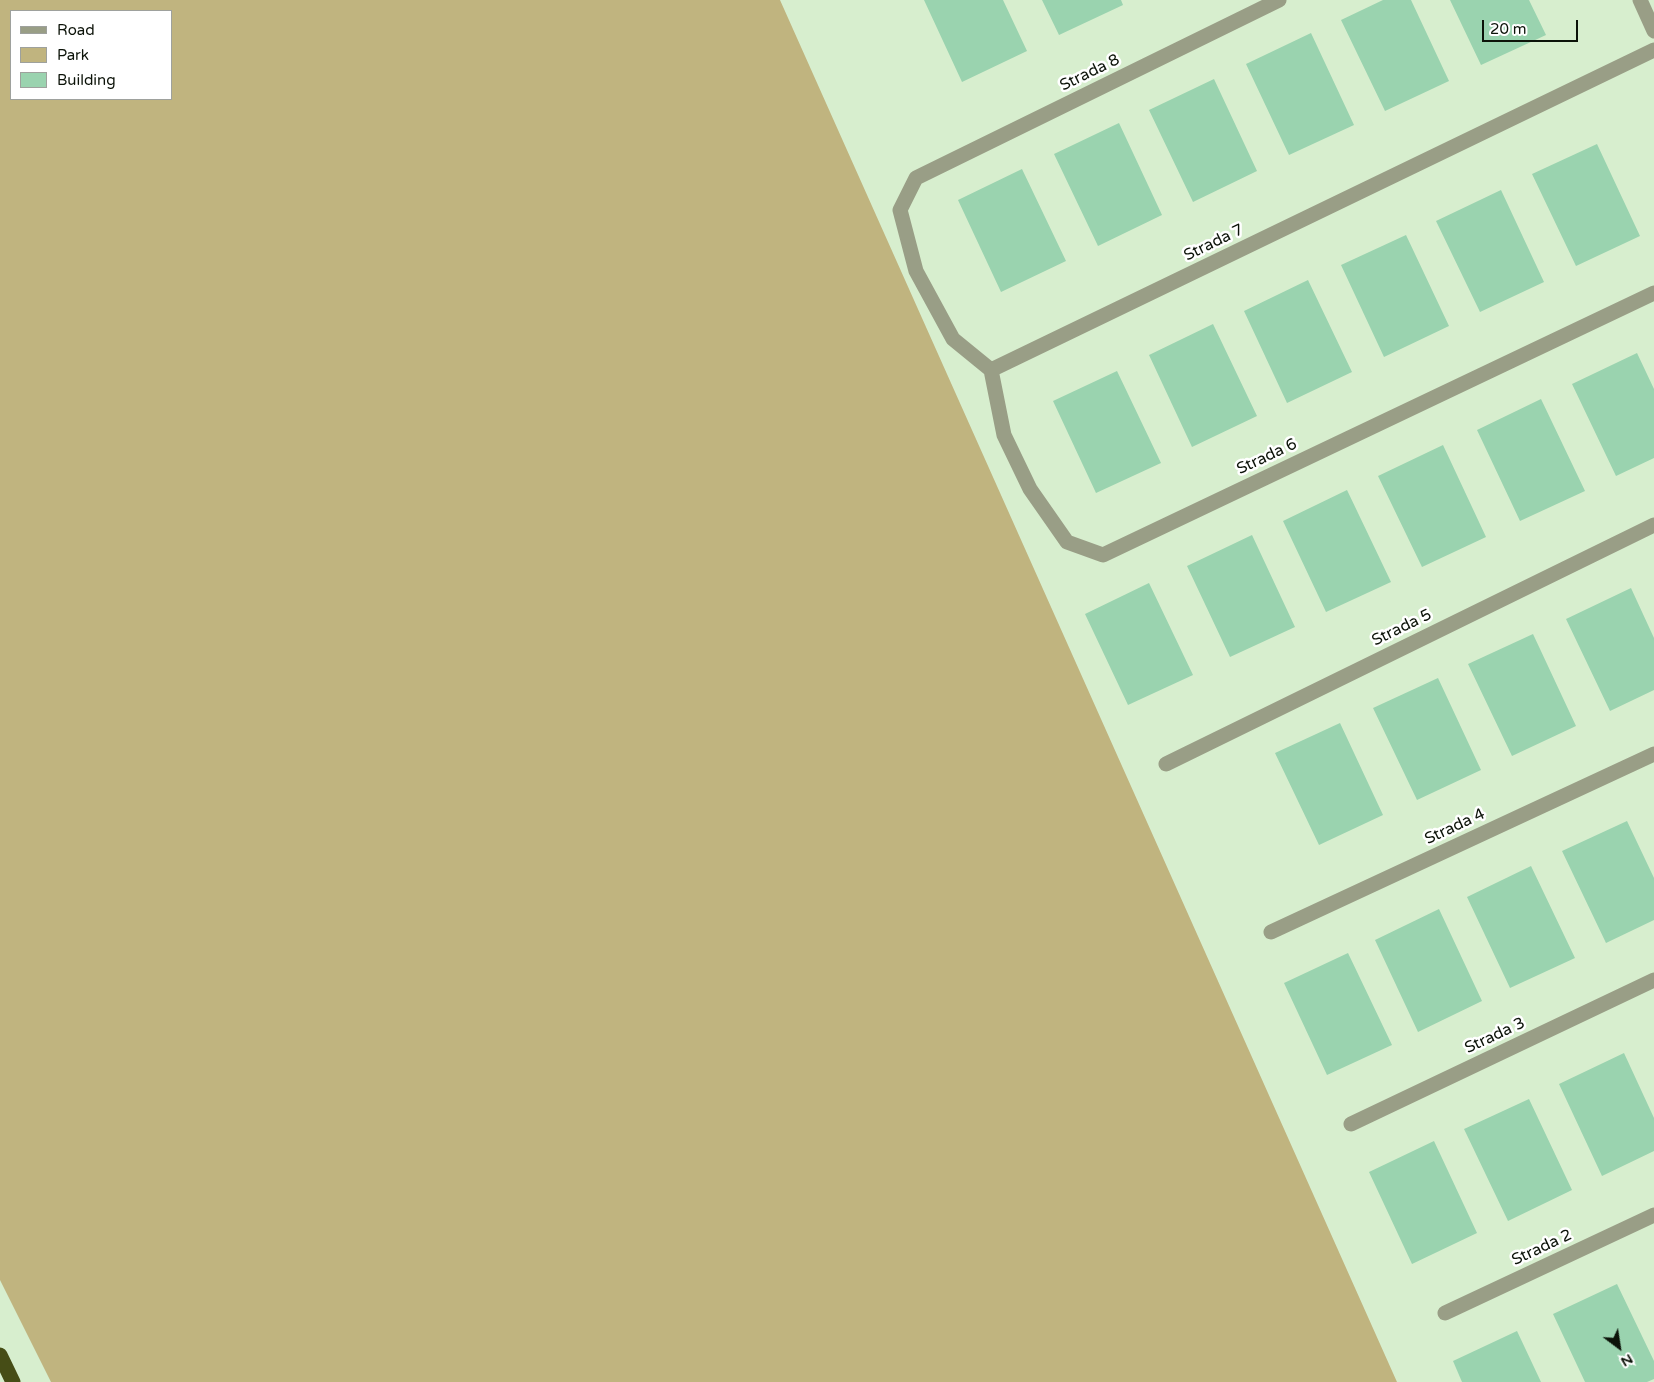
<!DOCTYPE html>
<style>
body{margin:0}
#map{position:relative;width:1654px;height:1382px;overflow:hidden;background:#d7eece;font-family:"Varela Round",sans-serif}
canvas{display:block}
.legend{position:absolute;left:10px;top:10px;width:162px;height:90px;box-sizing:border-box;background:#fff;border:1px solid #9ea19d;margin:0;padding:6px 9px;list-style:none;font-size:15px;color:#0c1309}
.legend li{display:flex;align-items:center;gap:10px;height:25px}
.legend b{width:25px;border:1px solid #9ea19d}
.north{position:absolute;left:1594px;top:1322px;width:50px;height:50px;-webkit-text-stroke:4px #fff;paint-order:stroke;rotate:149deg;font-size:14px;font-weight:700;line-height:20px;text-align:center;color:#0c1309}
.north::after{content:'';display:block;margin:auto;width:18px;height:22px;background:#0c1309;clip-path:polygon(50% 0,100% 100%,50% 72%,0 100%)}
.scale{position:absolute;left:1482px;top:20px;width:96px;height:22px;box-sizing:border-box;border:2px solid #0c1309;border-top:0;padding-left:6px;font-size:15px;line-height:18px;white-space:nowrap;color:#0c1309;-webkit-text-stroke:4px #fff;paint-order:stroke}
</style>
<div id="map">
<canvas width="1654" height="1382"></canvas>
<ul class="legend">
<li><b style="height:6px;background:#999e86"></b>Road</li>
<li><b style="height:14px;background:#c0b47f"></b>Park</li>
<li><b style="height:14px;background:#9ad3af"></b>Building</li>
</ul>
<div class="north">N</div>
<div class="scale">20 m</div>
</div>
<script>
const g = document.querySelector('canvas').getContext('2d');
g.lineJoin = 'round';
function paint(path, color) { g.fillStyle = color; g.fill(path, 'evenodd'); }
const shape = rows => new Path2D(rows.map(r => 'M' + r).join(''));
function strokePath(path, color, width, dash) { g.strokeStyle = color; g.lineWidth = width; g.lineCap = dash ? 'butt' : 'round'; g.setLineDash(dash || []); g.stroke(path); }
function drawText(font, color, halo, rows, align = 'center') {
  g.font = font + ' "Varela Round",sans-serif'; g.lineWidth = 5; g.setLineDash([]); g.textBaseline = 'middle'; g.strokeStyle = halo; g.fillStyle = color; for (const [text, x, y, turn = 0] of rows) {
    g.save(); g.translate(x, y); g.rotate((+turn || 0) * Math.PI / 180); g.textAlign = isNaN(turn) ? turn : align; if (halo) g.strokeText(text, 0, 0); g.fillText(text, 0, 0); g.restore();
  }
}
paint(shape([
 [0,0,780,0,1397,1382,51,1382,0,1280],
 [11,11,171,11,171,99,11,99]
]), '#c0b47f');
paint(shape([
 [924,0,1003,0,1027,51,962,82],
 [1042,0,1121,0,1123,5,1059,35],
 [1383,0,1411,0,1449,81,1385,111,1341,20],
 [1450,0,1529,0,1546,35,1481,65],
 [1311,33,1354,125,1289,155,1246,64],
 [1214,79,1257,171,1193,202,1149,110],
 [1119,123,1162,215,1098,246,1054,154],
 [1597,144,1640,236,1576,266,1532,174],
 [1022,169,1066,261,1001,292,958,200],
 [1501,190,1544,282,1480,312,1436,221],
 [1406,235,1449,326,1384,357,1341,265],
 [1308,280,1352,372,1287,403,1244,311],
 [1213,324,1257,416,1192,447,1149,355],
 [1637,353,1654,389,1654,458,1616,476,1572,384],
 [1117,371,1161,463,1096,493,1053,401],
 [1541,399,1585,491,1520,521,1477,430],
 [1443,445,1486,537,1422,567,1378,476],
 [1347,490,1391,582,1326,612,1283,521],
 [1252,535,1295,627,1230,657,1187,566],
 [1149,583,1193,675,1128,705,1085,614],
 [1631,588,1654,638,1654,690,1610,711,1566,619],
 [1533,634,1576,726,1512,756,1468,664],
 [1438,678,1481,770,1417,800,1373,708],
 [1340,723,1383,815,1319,845,1275,753],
 [1627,821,1654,878,1654,920,1606,943,1562,851],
 [1531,866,1575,958,1510,988,1467,897],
 [1439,909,1482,1001,1418,1032,1375,940],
 [1348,953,1392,1045,1327,1075,1284,983],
 [1624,1053,1654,1118,1654,1151,1602,1176,1559,1084],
 [1529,1099,1572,1190,1508,1221,1464,1129],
 [1434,1141,1477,1233,1412,1264,1369,1172],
 [1617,1284,1654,1361,1654,1379,1647,1382,1585,1382,1553,1314],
 [1517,1331,1541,1382,1462,1382,1453,1361]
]), '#9ad3af');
strokePath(shape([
 [1279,0,916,178,900,210,916,271,953,339,991,370,1654,50],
 [1640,0,1654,31],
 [991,370,1004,435,1030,489,1067,542,1103,555,1654,293],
 [1166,764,1654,525],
 [1271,932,1654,754],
 [1351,1124,1654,980],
 [1445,1313,1654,1215]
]), '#999e86', 15);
strokePath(shape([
 [0,1355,13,1382]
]), '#464d16', 15);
drawText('16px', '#0c1309', '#fff', [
 ["Strada 8",1090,73,-26],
 ["Strada 7",1214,243,-26],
 ["Strada 6",1267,457,-25],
 ["Strada 5",1402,628,-26],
 ["Strada 4",1455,827,-25],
 ["Strada 3",1495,1036,-25],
 ["Strada 2",1542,1248,-25]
]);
</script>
